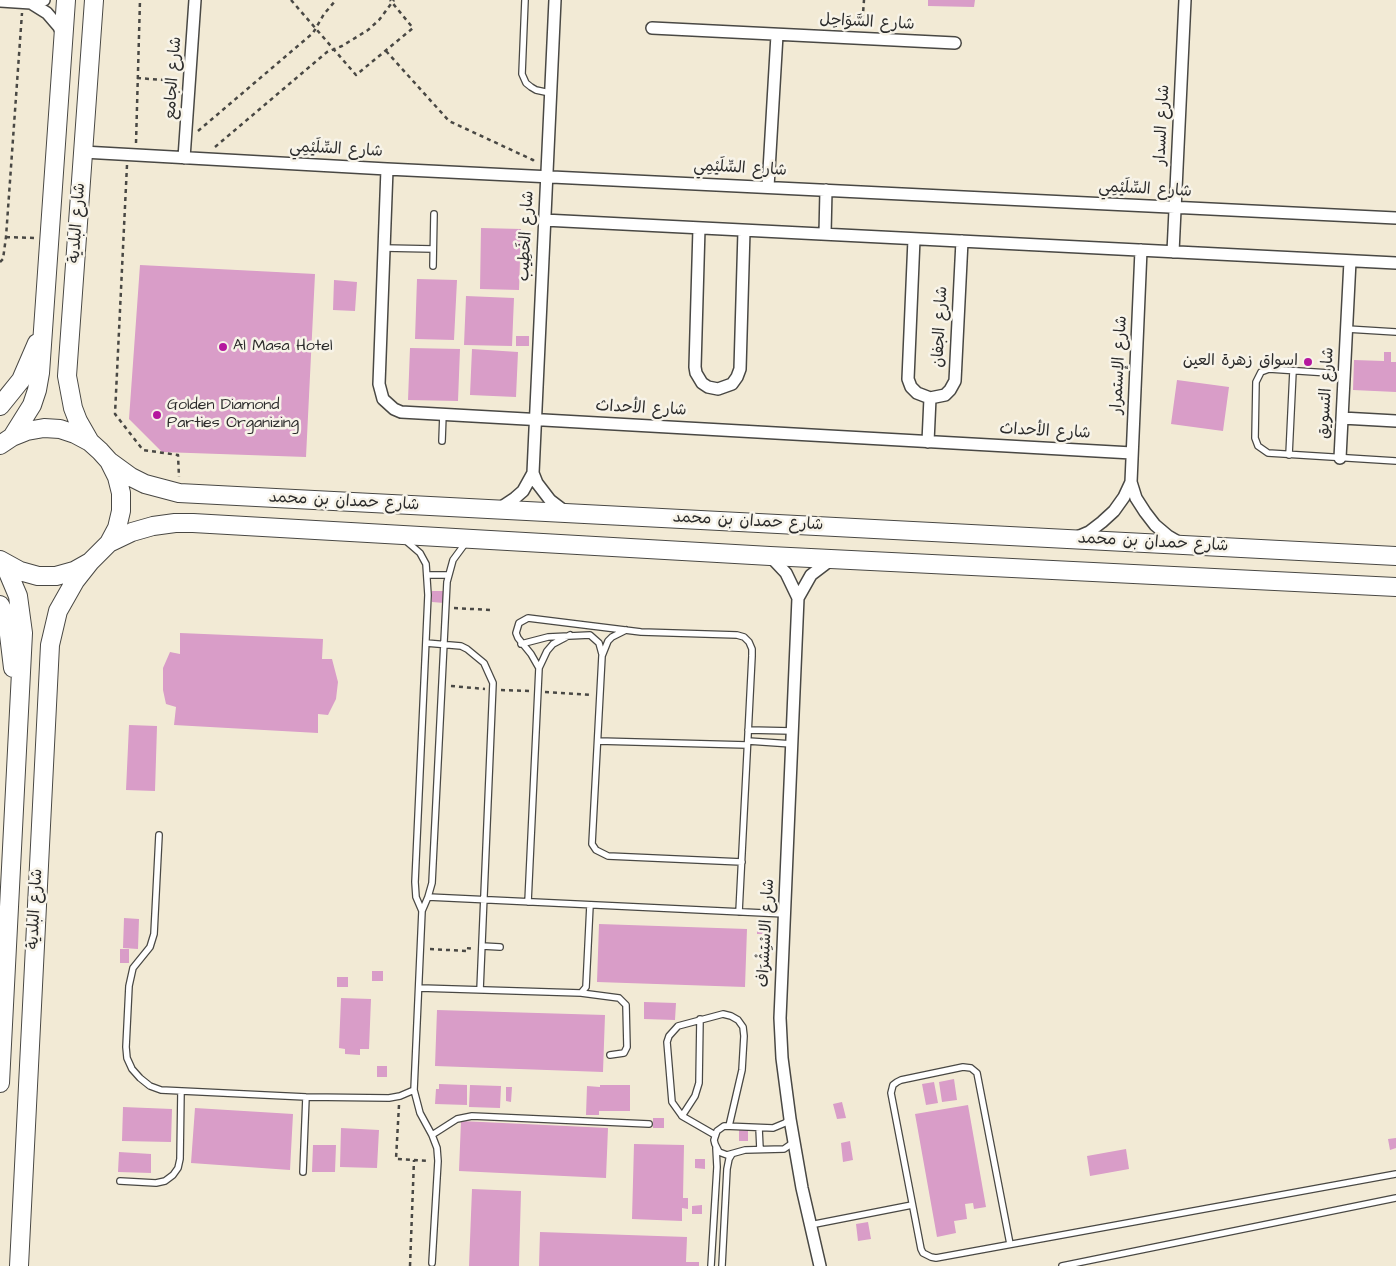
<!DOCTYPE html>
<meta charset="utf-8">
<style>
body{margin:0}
canvas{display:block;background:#f2ead5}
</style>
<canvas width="1396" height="1266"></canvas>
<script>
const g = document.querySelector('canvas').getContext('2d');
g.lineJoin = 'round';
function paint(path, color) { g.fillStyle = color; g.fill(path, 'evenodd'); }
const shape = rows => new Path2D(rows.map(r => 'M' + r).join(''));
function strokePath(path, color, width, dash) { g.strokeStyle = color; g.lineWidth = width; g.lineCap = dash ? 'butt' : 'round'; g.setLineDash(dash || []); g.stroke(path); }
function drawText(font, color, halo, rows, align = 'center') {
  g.font = font + ' "Architects Daughter","Playpen Sans Arabic",sans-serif'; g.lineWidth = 5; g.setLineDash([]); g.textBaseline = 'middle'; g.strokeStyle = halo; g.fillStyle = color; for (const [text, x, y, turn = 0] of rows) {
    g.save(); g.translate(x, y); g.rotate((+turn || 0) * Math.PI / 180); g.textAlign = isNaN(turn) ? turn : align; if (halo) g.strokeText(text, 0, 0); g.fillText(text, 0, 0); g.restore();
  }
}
paint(shape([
 [928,0,975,0,974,7,928,6],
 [481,228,521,229,519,290,480,289],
 [140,265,315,274,306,457,162,452,129,419],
 [417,279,457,280,454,340,415,339],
 [334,280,357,282,355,311,333,310],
 [466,296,514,298,512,346,464,345],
 [516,336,529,336,529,346,516,346],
 [410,348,460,349,458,401,408,400],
 [472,349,518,352,516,397,470,395],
 [1384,352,1391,352,1391,362,1396,362,1396,392,1353,390,1354,360,1384,361],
 [1177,380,1229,387,1223,431,1171,424],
 [432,591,445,591,444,603,432,602],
 [180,633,323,639,322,659,332,659,338,682,336,699,328,715,318,714,318,733,174,725,176,707,166,704,163,690,163,668,170,652,180,654],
 [129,725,157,726,155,791,126,790],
 [124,918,139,919,138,949,123,948],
 [757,922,764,923,764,934,757,934],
 [599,924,747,929,745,987,597,982],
 [120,949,129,949,129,963,120,963],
 [372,971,383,971,383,981,372,981],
 [337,977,348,977,348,987,337,987],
 [341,998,371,999,369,1049,360,1049,360,1055,345,1054,345,1049,339,1048],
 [644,1002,676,1003,675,1020,644,1019],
 [437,1010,605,1015,603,1072,435,1066],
 [377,1066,387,1066,387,1077,377,1077],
 [954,1079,957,1100,942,1102,939,1082],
 [934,1082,938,1103,926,1105,922,1084],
 [439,1084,467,1085,467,1105,435,1104,436,1089,439,1089],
 [470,1085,501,1086,500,1108,469,1107],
 [600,1085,630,1085,630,1111,599,1111,599,1115,586,1115,587,1086,600,1087],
 [506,1087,512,1087,511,1102,506,1101],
 [842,1102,846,1118,837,1119,833,1104],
 [968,1105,986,1207,974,1209,973,1203,965,1204,967,1219,954,1221,956,1233,937,1237,915,1114],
 [123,1107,172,1109,171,1142,122,1141],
 [195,1108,293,1114,290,1170,191,1163],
 [653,1118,664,1118,664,1128,653,1128],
 [461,1121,608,1128,606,1178,459,1171],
 [341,1128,379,1130,377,1168,340,1167],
 [739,1130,748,1130,748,1141,739,1141],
 [1396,1138,1396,1148,1390,1150,1388,1139],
 [850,1141,853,1160,843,1162,841,1143],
 [634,1144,684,1145,683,1198,688,1198,688,1209,682,1208,682,1221,632,1219],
 [313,1145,336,1145,335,1172,312,1172],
 [1126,1149,1129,1169,1090,1176,1087,1156],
 [119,1152,151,1154,151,1173,118,1172],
 [695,1159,705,1159,705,1169,695,1168],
 [472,1189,521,1191,519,1266,469,1266],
 [702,1205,702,1214,692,1214,692,1206],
 [868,1222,871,1239,858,1241,856,1224],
 [540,1232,687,1237,686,1262,699,1262,699,1266,539,1266]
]), '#d99dc8');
const service = shape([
 [525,0,522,74,526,83,531,87,536,90,550,93],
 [384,248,433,249],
 [433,266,434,214],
 [1347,329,1396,332],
 [1344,374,1269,369,1261,372,1256,382,1255,438,1258,446,1268,453,1396,461],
 [442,441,443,414],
 [1289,455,1293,371],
 [405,540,420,553,426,564,428,595,415,882,416,897,422,911,414,1090,420,1113,432,1135,437,1148,438,1161,432,1263],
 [427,575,448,575],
 [626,630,612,637,608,641,602,656,592,844,596,850,608,856,742,862],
 [426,643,461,646,467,649,484,663,493,683,480,990],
 [521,644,548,637,590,635,599,643,602,654],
 [539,668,531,654,518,638,516,633,519,623,528,618,641,632,737,635,744,637,749,642,752,649,752,656,739,912],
 [748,730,792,731],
 [598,741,747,745],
 [748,741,792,744],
 [159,835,154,934,150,947,133,968,129,986,126,1047,127,1058,132,1069,140,1078,150,1086,161,1090,306,1097,389,1098,400,1096,414,1090],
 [428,897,785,914],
 [528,902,539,668,547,651,553,644,570,635],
 [422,911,428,897,432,883,447,582,453,560,467,541],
 [482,946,500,947],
 [420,988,581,993,586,987,590,905],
 [581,993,619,998,626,1005,627,1047,624,1053,610,1055],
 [682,1116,695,1096,699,1083,700,1019],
 [789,1120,785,1123,773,1128,724,1126,717,1131,714,1140,715,1144,719,1152,727,1155,745,1150,784,1149,794,1142],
 [759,1128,760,1149],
 [432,1135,457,1119,472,1116,649,1124],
 [715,1135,682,1116,672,1102,667,1042,669,1036,678,1026,723,1014,731,1016,738,1020,743,1027,744,1036,742,1070,729,1126],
 [303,1172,306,1097],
 [120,1181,156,1183,165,1181,173,1175,178,1168,180,1159,181,1091],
 [810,1225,912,1205],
 [1010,1244,977,1073,971,1068,963,1067,901,1080,897,1082,893,1085,891,1093,921,1249,923,1253,931,1257,936,1258,1396,1174],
 [711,1266,717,1167,716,1148],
 [722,1266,727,1169,729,1159,732,1154],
 [1062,1266,1396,1198]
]);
const minor = shape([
 [0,1,31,3,44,0],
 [31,3,47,13,59,27,63,35],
 [652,28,955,43],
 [83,152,387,169,1396,218],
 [184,158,195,0],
 [387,169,379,384,383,399,394,409,401,412,1132,453],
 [768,187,777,35],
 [544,220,1396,263],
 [699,228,695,367,696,373,702,383,708,387,718,389,732,384,737,377,740,369,744,231],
 [825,234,826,190],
 [914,239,908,379,911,387,917,393,930,398,945,395,950,390,955,381,962,241],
 [1173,252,1185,0],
 [1342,418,1396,421],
 [928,442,930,398],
 [1340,458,1350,261],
 [533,473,537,483,550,500,567,513],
 [1131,482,1136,498,1145,512,1155,525,1168,536,1180,543],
 [500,508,515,498,523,491,533,473,555,0],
 [1075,538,1089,532,1102,522,1114,511,1124,497,1131,482,1141,250],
 [770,556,786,573,798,598],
 [820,1266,802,1188,790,1119,782,1058,780,1018,798,598,811,575,832,559]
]);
const primary = shape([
 [0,406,21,380,37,343],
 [12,437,32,405,37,390,40,373,66,0],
 [90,442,78,421,73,408,67,376,94,0],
 [0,445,12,437,27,431,44,428,60,429,75,434,90,442,100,451,109,461,117,477,121,493,121,511,117,528,109,543,90,562,74,571,56,576,38,576,20,571,0,560],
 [109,461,131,477,145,484,179,493,1396,556],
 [109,543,132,532,153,526,175,523,193,523,770,556,1396,587],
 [0,605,7,618,13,668],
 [0,1083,23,633,18,596,4,563],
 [19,1266,50,645,58,611,75,581,90,562]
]);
strokePath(service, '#494844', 8);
strokePath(minor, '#494844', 14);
strokePath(primary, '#494844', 20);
strokePath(shape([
 [291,0,356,75,413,28,390,0],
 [862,27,864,0],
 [386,51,449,121,533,160,536,163],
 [137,78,177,81],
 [198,131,313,33,324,14,336,0],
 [136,143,140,0],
 [215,147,327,52,342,46,368,30,379,20,394,0],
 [127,165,115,414,143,450,178,455,179,477],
 [6,237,35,238],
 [0,262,3,259,6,237,22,13],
 [454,608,490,610],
 [451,686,485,689],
 [501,690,530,691],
 [545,692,592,695],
 [430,949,466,951,466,948,474,949],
 [399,1105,396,1159,429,1161],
 [410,1266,414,1160]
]), '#494844', 2.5, [4, 4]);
strokePath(service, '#fff', 5.5);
strokePath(minor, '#fff', 11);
strokePath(primary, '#fff', 18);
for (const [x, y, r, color] of [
 [223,347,5,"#b5179e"],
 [1308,362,5,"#b5179e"],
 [157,415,5,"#b5179e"]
]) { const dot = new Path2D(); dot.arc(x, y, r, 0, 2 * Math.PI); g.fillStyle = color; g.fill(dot); strokePath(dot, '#f7f3e8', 2); }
drawText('16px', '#2b2b2b', '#f7f3e8', [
 ["شارع السَّوَاحِل",867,23,3],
 ["شارع الجامع",174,78,-86],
 ["شارع السدار",1163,125,-87],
 ["شارع السِّلَيْمِي",336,150,3],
 ["شارع السِّلَيْمِي",740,169,3],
 ["شارع السِّلَيْمِي",1145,190,3],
 ["شارع البلدية",78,223,-86],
 ["شارع الخَطِيب",527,236,-87],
 ["شارع الجفان",941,327,-87],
 ["شارع الإستمرار",1120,365,-87],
 ["شارع التسويق",1327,393,-87],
 ["شارع الأحداث",641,409,3],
 ["شارع الأحداث",1045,432,3],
 ["شارع حمدان بن محمد",344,502,3],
 ["شارع حمدان بن محمد",748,522,3],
 ["شارع حمدان بن محمد",1153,543,3],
 ["شارع البلدية",36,909,-87],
 ["شارع الاسْتِشْرَاف",767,933,-87]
]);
drawText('16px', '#2b2b2b', '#f7f3e8', [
 ["Al Masa Hotel",233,347],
 ["اسواق زهرة العين",1298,362,"right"],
 ["Golden Diamond",167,406],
 ["Parties Organizing",167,424]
], 'left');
</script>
